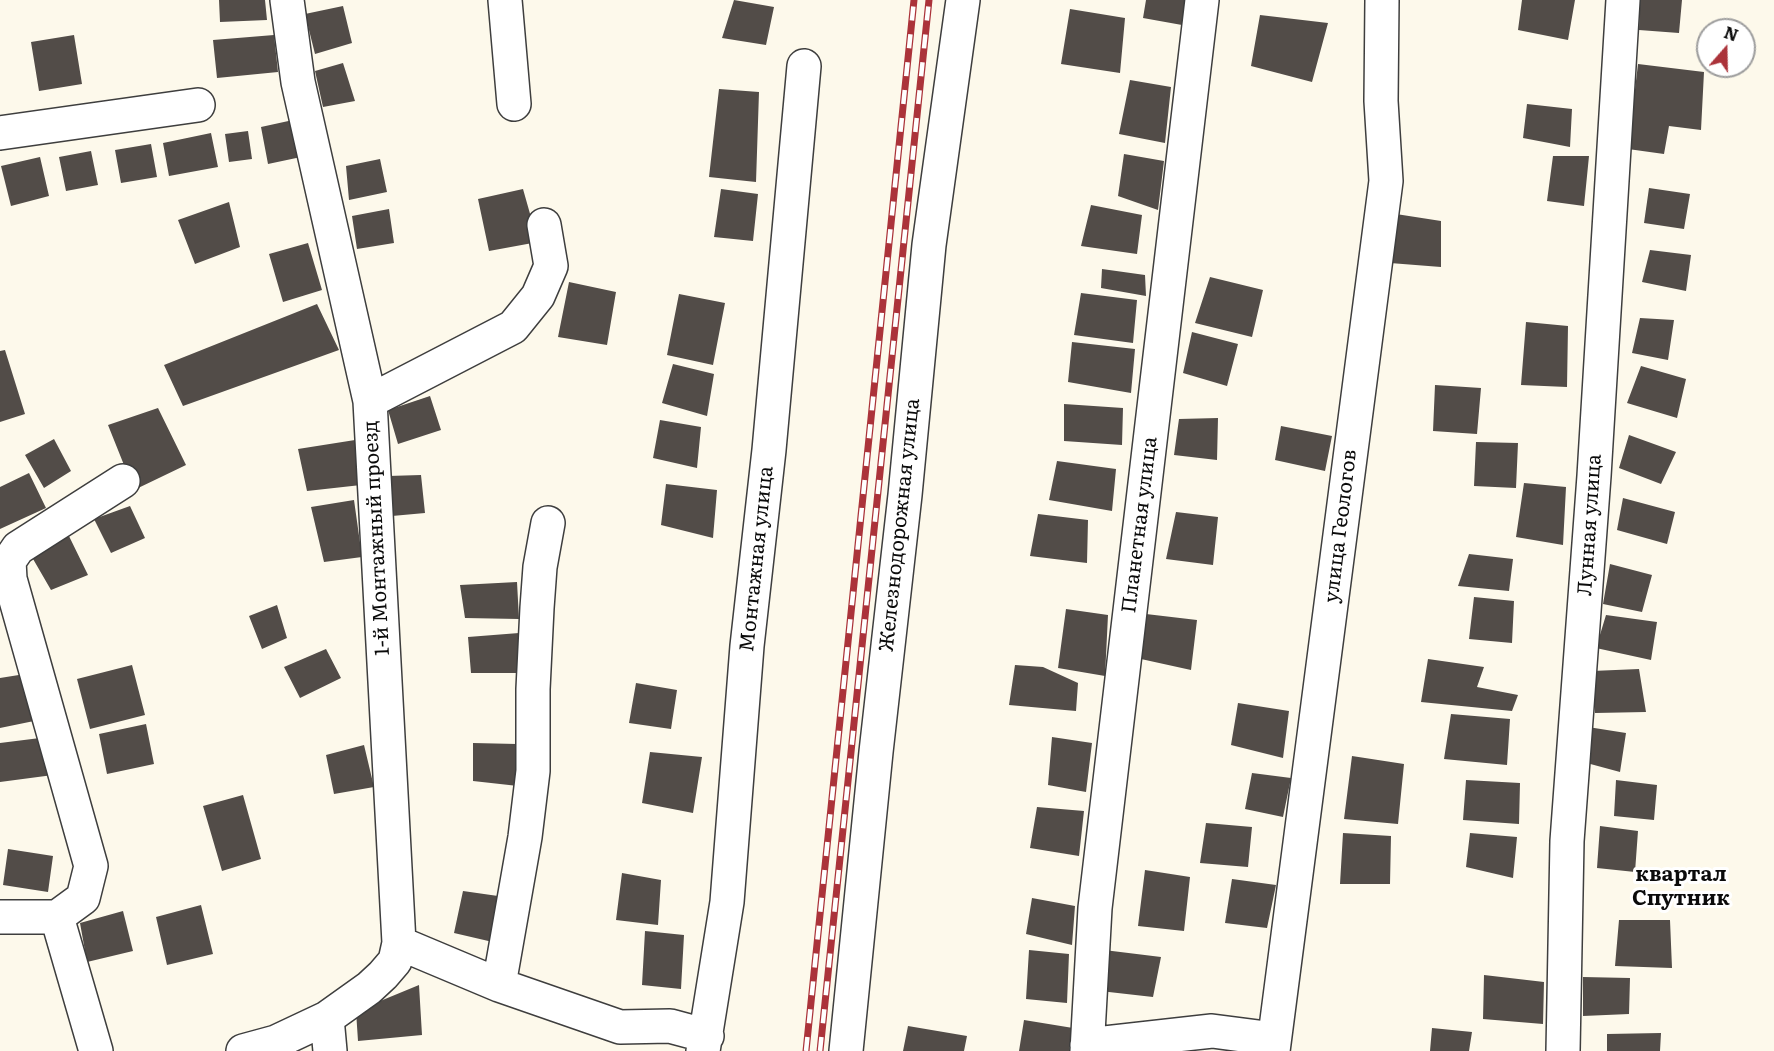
<!DOCTYPE html>
<meta charset="utf-8">
<style>
body{margin:0}
#map{position:relative;width:1774px;height:1051px;overflow:hidden;background:#fdf9eb;font-family:Literata,serif}
canvas{display:block}
.north{position:absolute;left:1696px;top:18px;width:60px;height:60px;box-sizing:border-box;background:#fff;border:2px solid #9d9d9d;border-radius:50%;rotate:20deg;font-size:16px;font-weight:700;line-height:24px;text-align:center;color:#0b0b0b}
.north::after{content:'';display:block;margin:auto;width:21px;height:27px;background:#ab333a;clip-path:polygon(50% 0,100% 100%,50% 72%,0 100%)}
</style>
<div id="map">
<canvas width="1774" height="1051"></canvas>
<div class="north">N</div>
</div>
<script>
const g = document.querySelector('canvas').getContext('2d');
g.lineJoin = 'round';
function paint(path, color) { g.fillStyle = color; g.fill(path, 'evenodd'); }
const shape = rows => new Path2D(rows.map(r => 'M' + r).join(''));
function strokePath(path, color, width, dash) { g.strokeStyle = color; g.lineWidth = width; g.lineCap = dash ? 'butt' : 'round'; g.setLineDash(dash || []); g.stroke(path); }
function drawText(font, color, halo, rows, align = 'center') {
  g.font = font + ' Literata,serif'; g.lineWidth = 6; g.setLineDash([]); g.textBaseline = 'middle'; g.strokeStyle = halo; g.fillStyle = color; for (const [text, x, y, turn = 0] of rows) {
    g.save(); g.translate(x, y); g.rotate((+turn || 0) * Math.PI / 180); g.textAlign = isNaN(turn) ? turn : align; if (halo) g.strokeText(text, 0, 0); g.fillText(text, 0, 0); g.restore();
  }
}
paint(shape([
 [219,0,265,0,267,20,220,22],
 [734,0,774,7,766,45,722,38],
 [1146,0,1185,0,1182,25,1143,18],
 [1522,0,1575,0,1568,40,1518,30],
 [1640,0,1682,0,1679,33,1639,30],
 [343,6,352,43,315,54,305,14],
 [1070,9,1125,18,1120,73,1061,64],
 [1260,15,1328,23,1312,82,1251,66],
 [74,35,82,84,39,91,31,42],
 [274,35,278,72,217,78,213,40],
 [343,63,355,101,323,107,315,71],
 [1638,64,1704,72,1701,130,1669,126,1664,154,1628,149],
 [1130,80,1171,87,1165,143,1119,134],
 [719,89,759,92,756,182,709,177],
 [1527,104,1572,109,1570,147,1523,138],
 [293,120,301,157,268,164,261,127],
 [248,131,252,159,229,162,225,134],
 [211,133,218,167,169,176,163,143],
 [151,144,157,177,121,183,115,150],
 [91,151,98,185,66,191,59,157],
 [1124,154,1164,161,1158,210,1118,196],
 [1553,156,1589,156,1584,206,1547,201],
 [40,157,49,196,11,206,1,166],
 [380,159,387,192,349,200,346,166],
 [1649,188,1690,194,1684,229,1644,223],
 [523,189,538,242,489,251,478,199],
 [721,189,758,194,753,241,714,237],
 [229,202,240,247,195,264,178,220],
 [1091,205,1142,215,1137,254,1081,246],
 [389,209,394,243,357,249,352,216],
 [1396,214,1441,221,1441,267,1390,263],
 [308,243,322,290,283,302,269,254],
 [1650,250,1691,255,1686,291,1642,282],
 [1102,269,1145,275,1146,296,1101,288],
 [1210,277,1263,290,1252,337,1195,323],
 [569,282,616,292,607,345,558,337],
 [1081,293,1137,300,1133,343,1074,335],
 [679,294,725,303,713,365,667,355],
 [317,304,339,350,183,406,164,365],
 [1640,318,1674,320,1668,360,1632,353],
 [1526,322,1568,326,1567,387,1521,385],
 [1192,332,1238,344,1227,386,1183,373],
 [1072,342,1135,349,1131,393,1068,382],
 [5,350,25,414,0,422,0,351],
 [673,364,714,374,707,416,662,403],
 [1641,366,1686,379,1677,418,1627,403],
 [1435,385,1481,388,1477,434,1433,431],
 [430,396,441,430,398,444,388,410],
 [1064,404,1123,408,1122,445,1064,441],
 [158,408,186,465,134,490,108,425],
 [1218,418,1217,460,1174,455,1179,419],
 [660,420,701,427,697,468,653,458],
 [1281,426,1332,436,1325,471,1275,460],
 [1629,435,1676,452,1661,484,1619,468],
 [54,439,71,471,44,488,25,455],
 [355,440,361,485,307,491,298,449],
 [1476,442,1518,443,1516,488,1474,486],
 [1057,461,1116,469,1112,511,1049,500],
 [29,473,46,508,0,529,0,487],
 [421,475,425,513,392,516,388,476],
 [1524,483,1566,487,1563,545,1516,537],
 [666,484,717,490,713,538,661,525],
 [1623,498,1675,512,1667,544,1617,530],
 [354,500,362,557,324,562,311,507],
 [130,506,145,538,111,553,94,519],
 [1176,512,1218,517,1213,565,1166,559],
 [1038,514,1088,520,1087,563,1030,556],
 [67,532,88,575,51,590,29,552],
 [1469,554,1513,559,1509,591,1458,586],
 [1610,564,1652,575,1642,612,1603,604],
 [517,582,519,619,465,618,460,585],
 [1474,597,1514,601,1512,643,1469,639],
 [277,605,287,638,262,649,249,616],
 [1066,609,1108,615,1105,676,1058,668],
 [1146,614,1197,620,1191,670,1141,659],
 [1606,615,1657,622,1651,660,1596,648],
 [519,633,522,673,471,673,468,637],
 [326,649,341,678,300,698,284,667],
 [1428,659,1484,667,1477,687,1518,695,1512,711,1421,702],
 [132,665,145,715,90,729,77,679],
 [1015,665,1043,667,1078,683,1076,711,1009,705],
 [1639,669,1646,712,1595,713,1592,671],
 [25,674,34,721,0,728,0,678],
 [636,683,677,690,671,729,629,723],
 [1238,703,1289,711,1283,758,1231,745],
 [1451,714,1510,719,1507,765,1444,759],
 [146,724,154,764,107,774,99,734],
 [1588,727,1626,733,1620,772,1583,762],
 [48,737,53,775,0,782,0,743],
 [1052,737,1092,743,1086,792,1048,785],
 [473,743,517,744,518,786,473,781],
 [364,745,374,787,334,794,326,755],
 [650,752,702,757,693,813,642,803],
 [1352,756,1404,764,1398,824,1344,819],
 [1252,773,1291,778,1283,817,1245,809],
 [1466,780,1520,783,1519,824,1463,820],
 [1616,780,1657,785,1654,820,1614,816],
 [243,795,261,859,222,871,203,806],
 [1037,807,1084,811,1079,856,1030,848],
 [1206,823,1252,827,1248,867,1200,863],
 [1600,826,1638,831,1635,872,1597,868],
 [1343,833,1391,836,1390,884,1340,884],
 [1470,833,1517,837,1513,878,1466,867],
 [8,849,53,856,48,892,3,885],
 [1145,870,1190,877,1184,931,1138,926],
 [622,873,661,880,658,925,616,920],
 [1232,879,1276,885,1267,928,1225,923],
 [463,891,505,897,497,943,454,933],
 [1032,898,1075,906,1072,945,1026,934],
 [201,905,213,954,167,965,156,917],
 [123,911,133,951,87,962,80,923],
 [1619,920,1670,920,1672,968,1615,966],
 [645,931,684,935,681,989,642,985],
 [1029,950,1069,954,1067,1003,1026,999],
 [1104,950,1161,957,1153,997,1100,991],
 [1484,975,1544,982,1543,1024,1483,1019],
 [1583,977,1630,978,1629,1014,1583,1016],
 [419,985,422,1035,358,1041,356,1011],
 [1024,1020,1073,1028,1069,1051,1019,1051],
 [908,1026,967,1036,964,1051,903,1051],
 [1432,1028,1472,1032,1469,1051,1430,1051],
 [1661,1033,1660,1051,1607,1051,1607,1034]
]), '#524c48');
const minor = shape([
 [287,0,298,82,370,401,399,943,395,961,383,975,369,988,327,1018,330,1051],
 [505,0,514,104],
 [0,133,198,105],
 [370,401,513,327,538,296,551,266,544,225],
 [0,917,57,917,96,1051],
 [57,917,83,898,91,866,10,579,9,561,18,548,123,481],
 [399,943,499,985,620,1027,670,1026,707,1036],
 [499,985,525,837,533,771,533,689,537,608,540,567,548,523],
 [1087,1045,1212,1031,1274,1039],
 [243,1051,276,1042,327,1018],
 [703,1051,727,902,747,646,769,450,804,66],
 [846,1051,876,752,905,495,929,245,963,0],
 [1087,1051,1095,908,1202,0],
 [1273,1051,1386,181,1381,101,1382,0],
 [1563,1051,1567,841,1594,476,1623,0]
]);
strokePath(minor, '#3e3e3e', 36);
strokePath(minor, '#fff', 33);
const rail = shape([
 [806,1051,914,0],
 [820,1051,929,0]
]);
strokePath(rail, '#ab333a', 7);
strokePath(rail, '#fff', 4.5, [14]);
drawText('20px', '#0b0b0b', '#fff', [
 ["Железнодорожная улица",900,525,-84],
 ["Планетная улица",1140,525,-83],
 ["Лунная улица",1590,525,-86],
 ["улица Геологов",1341,526,-83],
 ["1-й Монтажный проезд",377,538,-93],
 ["Монтажная улица",757,559,-84]
]);
drawText('bold 21px', '#0b0b0b', '#fff', [
 ["квартал",1681,875],
 ["Спутник",1681,899]
]);
</script>
